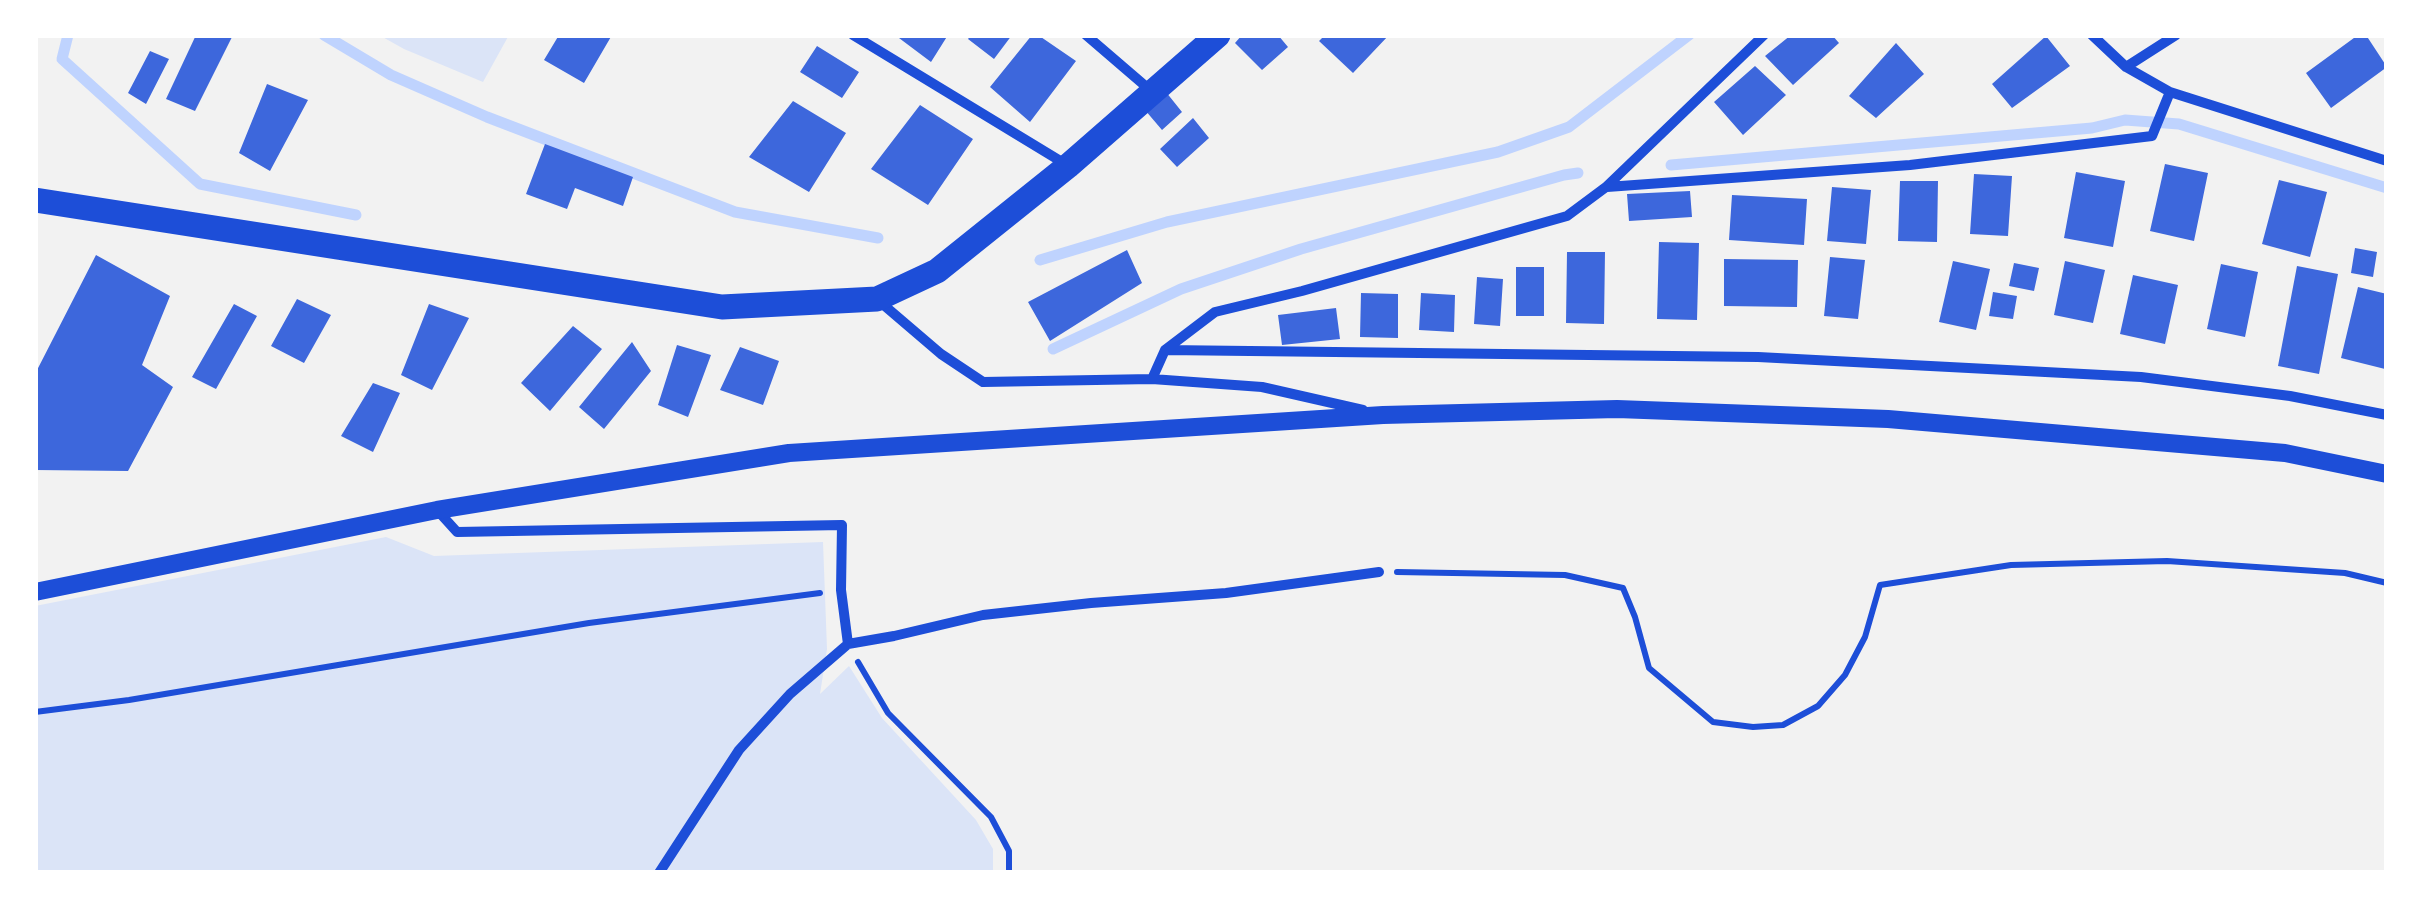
<!DOCTYPE html>
<style>
body{margin:0}
#map{position:relative;width:2422px;height:908px;overflow:hidden;background:#f2f2f2;font-family:"Alegreya Sans",sans-serif}
canvas{display:block}
.frame{position:absolute;inset:0;border:38px solid #fff;pointer-events:none}
</style>
<div id="map">
<canvas width="2422" height="908"></canvas>
<div class="frame"></div>
</div>
<script>
const g = document.querySelector('canvas').getContext('2d');
g.lineJoin = 'round';
function paint(path, color) { g.fillStyle = color; g.fill(path, 'evenodd'); }
const shape = rows => new Path2D(rows.map(r => 'M' + r).join(''));
function strokePath(path, color, width, dash) { g.strokeStyle = color; g.lineWidth = width; g.lineCap = dash ? 'butt' : 'round'; g.setLineDash(dash || []); g.stroke(path); }
paint(shape([
 [379,35,509,35,483,82,404,49],
 [386,537,434,556,823,542,827,649,820,694,849,666,882,718,976,820,993,849,993,873,35,873,35,606]
]), '#dbe4f7');
strokePath(shape([
 [68,35,62,59,200,184,356,215],
 [324,35,391,75,487,117,735,212,878,238],
 [1671,165,2092,128,2125,120,2179,124,2387,188],
 [1040,260,1167,222,1498,152,1569,127,1689,35],
 [1053,349,1181,289,1301,249,1564,175,1578,173]
]), '#bfd3fe', 11);
paint(shape([
 [196,35,233,35,195,111,166,99],
 [559,35,612,35,584,83,544,60],
 [901,35,948,35,931,62,899,38],
 [971,35,1012,35,994,59,968,39],
 [1032,35,1038,35,1076,61,1030,122,990,87],
 [1242,35,1278,35,1288,47,1262,70,1235,43],
 [1325,35,1389,35,1353,73,1319,41],
 [1791,35,1832,35,1839,43,1793,85,1765,56],
 [2358,35,2366,35,2387,67,2331,108,2306,73],
 [2046,36,2070,66,2012,108,1992,84],
 [1896,43,1924,74,1876,118,1849,96],
 [817,46,859,72,842,98,800,72],
 [150,51,169,59,146,104,128,93],
 [1755,66,1786,95,1743,135,1714,102],
 [267,84,308,100,270,171,239,153],
 [1166,92,1182,112,1162,130,1145,110],
 [793,101,846,133,809,192,749,157],
 [920,105,973,139,928,205,871,169],
 [1193,118,1209,138,1177,167,1160,149],
 [545,144,633,177,623,206,575,188,567,209,526,194],
 [2165,164,2208,173,2194,241,2150,231],
 [2076,172,2125,181,2113,247,2064,238],
 [1974,174,2012,176,2008,236,1970,234],
 [2279,180,2327,192,2310,257,2262,244],
 [1900,181,1938,181,1937,242,1898,241],
 [1832,187,1871,190,1866,244,1827,241],
 [1690,191,1692,217,1629,221,1627,194],
 [1732,195,1807,199,1804,245,1729,240],
 [1659,242,1699,243,1697,320,1657,319],
 [2355,248,2377,252,2373,277,2351,273],
 [1127,250,1142,283,1050,341,1028,302],
 [1567,252,1605,252,1604,324,1566,323],
 [96,255,170,296,142,365,173,387,128,471,35,470,35,374],
 [1830,257,1865,260,1858,319,1824,316],
 [1724,259,1798,260,1797,307,1724,306],
 [1953,261,1990,269,1976,330,1939,322],
 [2065,261,2105,270,2093,323,2054,315],
 [2014,263,2039,268,2034,291,2009,286],
 [2221,264,2258,272,2245,337,2207,329],
 [2297,266,2338,274,2319,374,2278,366],
 [1516,267,1544,267,1544,316,1516,316],
 [2133,275,2178,285,2165,344,2120,334],
 [1477,277,1503,279,1500,326,1474,324],
 [2358,287,2387,294,2385,369,2341,358],
 [1993,292,2017,296,2013,319,1989,316],
 [1361,293,1398,294,1398,338,1360,337],
 [1421,293,1455,295,1454,332,1419,330],
 [297,299,331,315,304,363,271,346],
 [234,304,257,316,216,389,192,377],
 [429,304,469,318,432,390,401,375],
 [1336,308,1340,339,1282,345,1278,315],
 [573,326,602,349,550,411,521,383],
 [632,342,651,371,604,429,579,407],
 [677,345,711,355,688,417,658,405],
 [740,347,779,361,763,405,720,390],
 [373,383,400,393,373,452,341,436]
]), '#3d67dc');
strokePath(shape([
 [1397,572,1565,575,1623,588,1635,617,1649,668,1713,722,1753,727,1783,725,1818,706,1845,675,1865,637,1880,585,2011,565,2167,561,2345,573,2387,583],
 [858,662,888,713,991,817,1009,851,1009,873],
 [35,712,129,700,589,623,820,593]
]), '#1d4ed8', 6);
strokePath(shape([
 [853,35,1067,165],
 [1086,35,1150,90],
 [2126,67,2176,35],
 [2170,92,2387,161],
 [1607,187,1910,165,2152,136,2170,92,2126,67,2092,35],
 [879,301,941,354,983,382,1152,379,1165,350,1215,312,1302,291,1567,216,1606,187,1764,35],
 [1165,350,1758,357,2141,377,2290,396,2387,415],
 [1152,379,1262,387,1363,410],
 [438,511,457,532,842,525,841,590,848,644],
 [659,873,739,750,790,694,848,644,894,636,983,615,1091,603,1226,593,1379,572]
]), '#1d4ed8', 10);
strokePath(shape([
 [35,592,437,510,789,453,1383,415,1617,409,1888,419,2285,453,2387,474]
]), '#1d4ed8', 18);
strokePath(shape([
 [35,200,722,307,877,299,937,271,1068,166,1218,35]
]), '#1d4ed8', 25);
</script>
